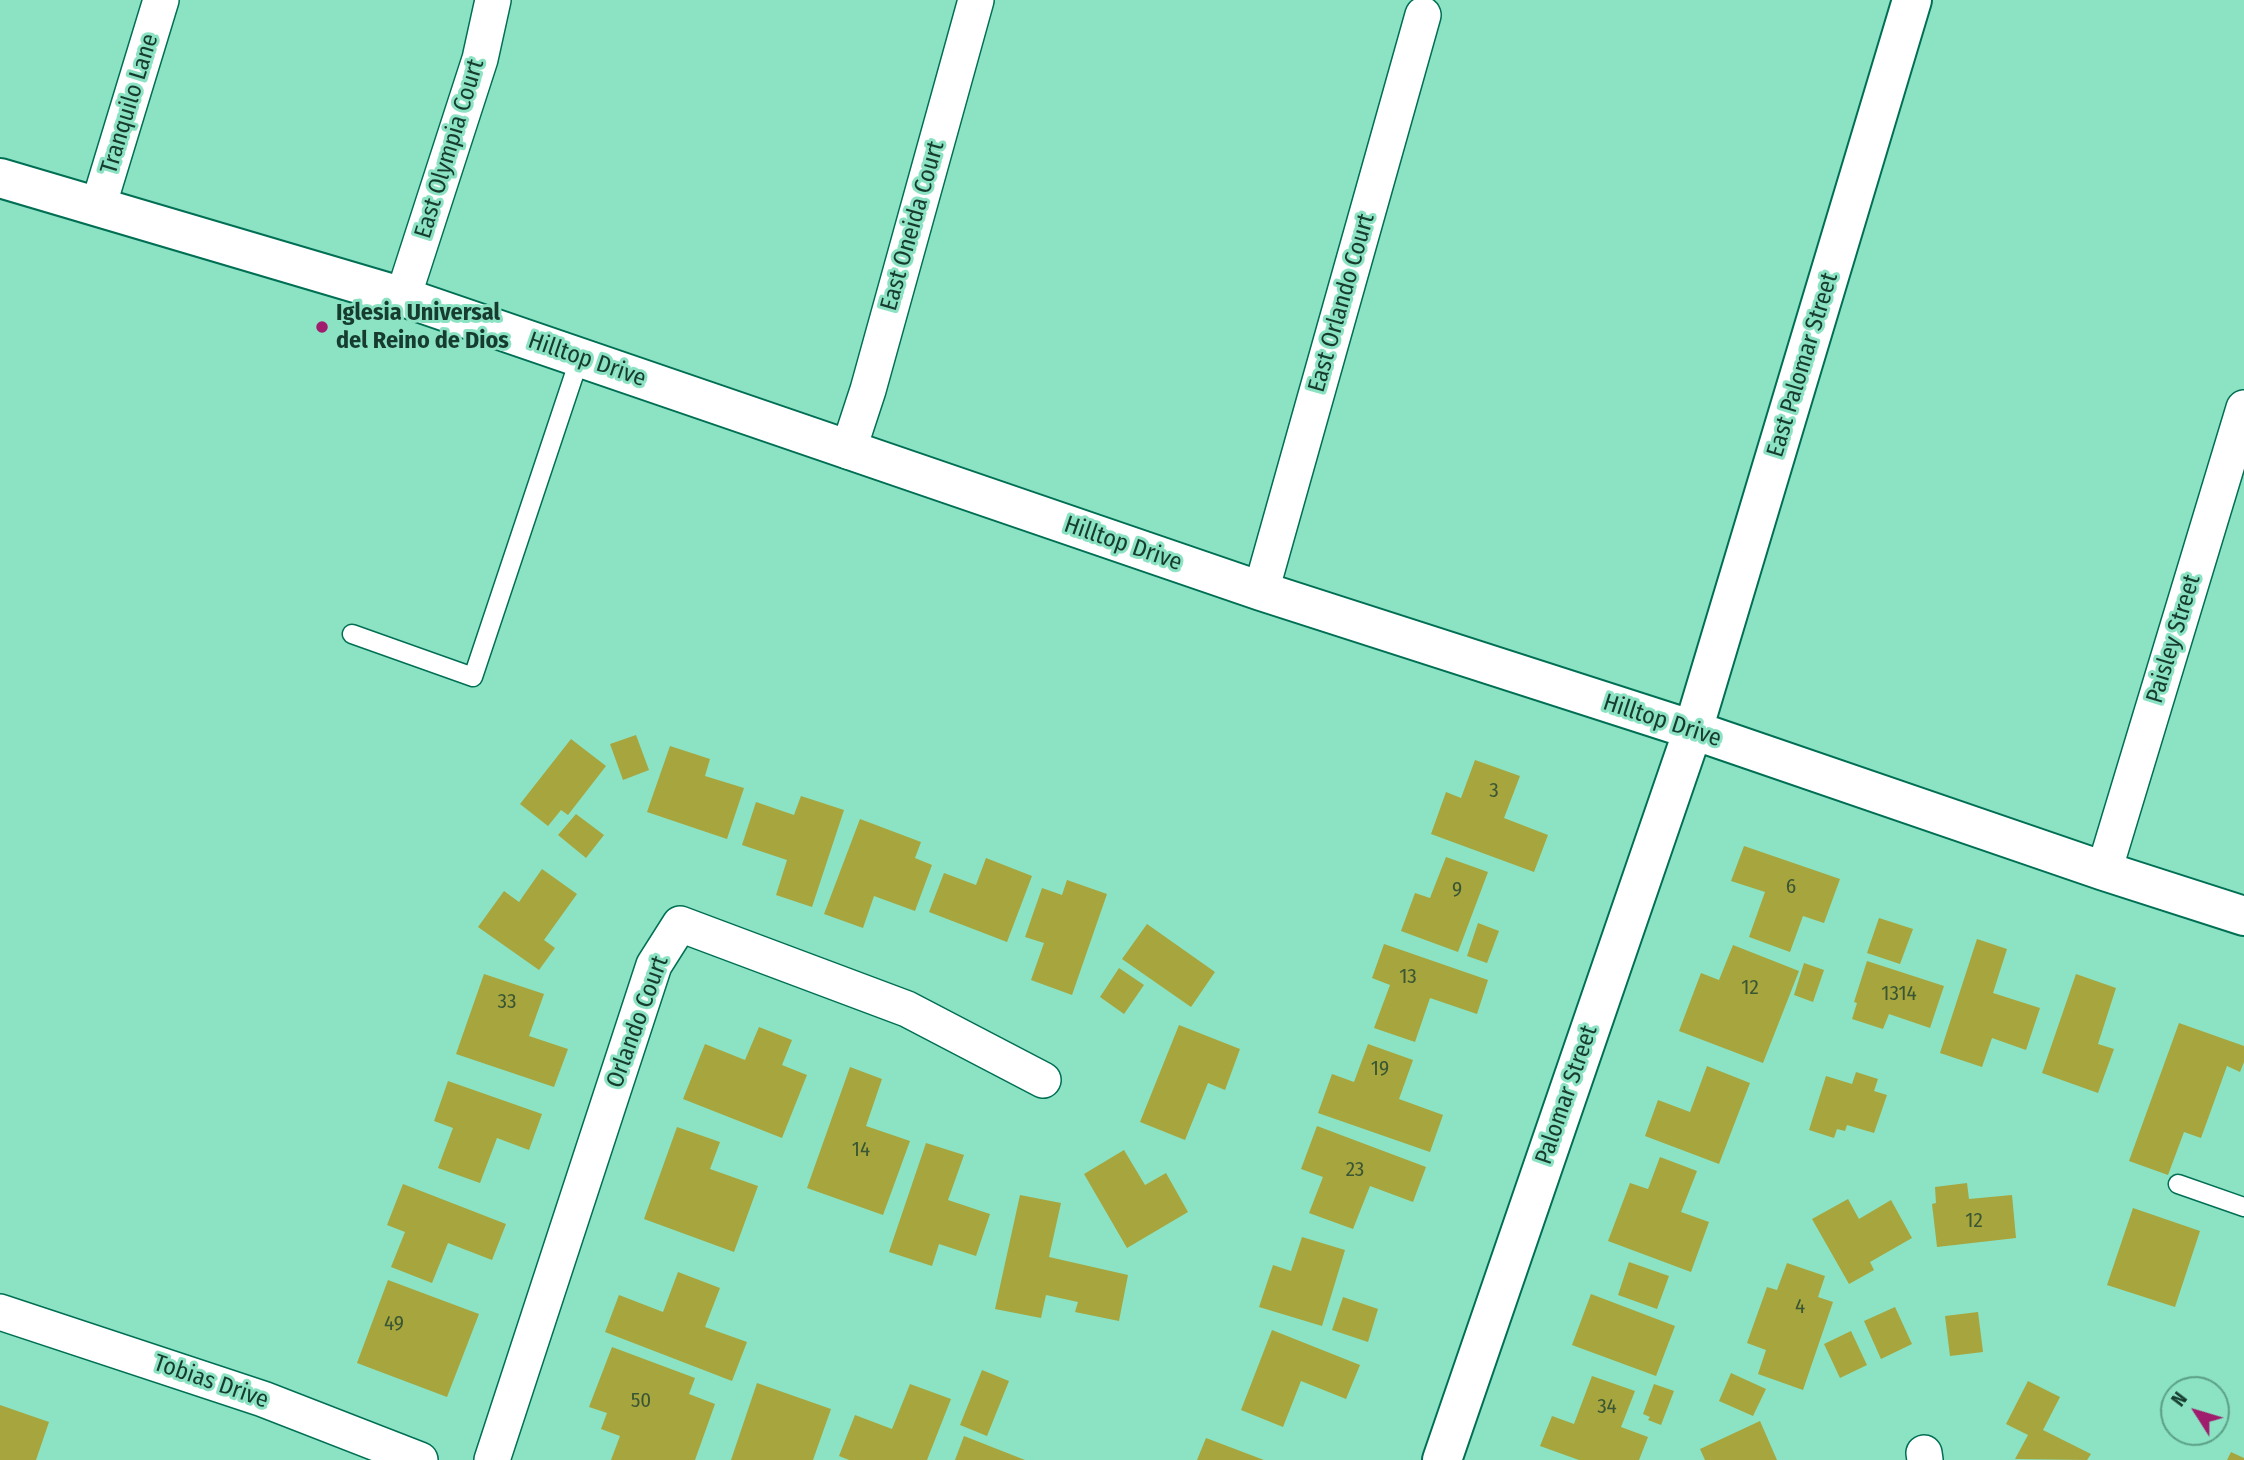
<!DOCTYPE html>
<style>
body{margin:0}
#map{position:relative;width:2244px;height:1460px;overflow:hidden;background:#8be3c3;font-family:"Fira Sans Condensed",sans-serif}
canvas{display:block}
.north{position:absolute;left:2160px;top:1376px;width:70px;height:70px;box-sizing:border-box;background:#8be3c3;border:2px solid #5ca088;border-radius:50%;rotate:307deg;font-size:19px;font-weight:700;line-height:28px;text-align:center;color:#163b2f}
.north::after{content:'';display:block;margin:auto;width:24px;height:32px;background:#a01d6d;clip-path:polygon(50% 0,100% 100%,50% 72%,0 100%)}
</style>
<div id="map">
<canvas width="2244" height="1460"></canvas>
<div class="north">N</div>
</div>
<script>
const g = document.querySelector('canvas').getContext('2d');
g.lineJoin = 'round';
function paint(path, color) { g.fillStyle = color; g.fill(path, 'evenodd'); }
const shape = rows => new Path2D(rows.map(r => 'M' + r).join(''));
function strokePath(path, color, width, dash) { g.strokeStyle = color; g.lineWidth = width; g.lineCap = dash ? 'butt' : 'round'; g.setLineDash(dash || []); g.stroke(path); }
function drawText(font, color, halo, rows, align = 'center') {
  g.font = font + ' "Fira Sans Condensed",sans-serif'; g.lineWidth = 6; g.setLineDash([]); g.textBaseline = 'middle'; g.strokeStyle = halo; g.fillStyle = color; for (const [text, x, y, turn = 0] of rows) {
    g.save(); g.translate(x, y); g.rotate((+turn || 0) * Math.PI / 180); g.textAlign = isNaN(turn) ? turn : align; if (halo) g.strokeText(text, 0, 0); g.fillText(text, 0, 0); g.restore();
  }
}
paint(shape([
 [636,735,649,770,623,780,610,744],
 [571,739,606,766,568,815,561,810,548,826,520,804],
 [670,746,710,759,705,776,744,788,727,839,647,812],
 [1475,760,1520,776,1504,818,1548,835,1534,872,1431,834,1446,792,1461,798],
 [801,796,844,810,812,907,776,895,787,860,742,845,756,802,794,815],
 [576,814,604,835,586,858,558,835],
 [860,819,921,842,915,858,932,865,915,911,874,896,863,928,824,914],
 [1744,846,1840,879,1824,923,1803,916,1790,952,1749,937,1765,892,1731,881],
 [1446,857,1488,872,1458,952,1401,931,1415,893,1430,898],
 [986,858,1032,876,1007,942,929,912,944,873,976,885],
 [542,869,577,894,544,940,555,948,539,970,478,927,504,891,519,902],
 [1067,880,1107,894,1072,995,1031,980,1044,943,1025,937,1042,888,1062,895],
 [1879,918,1913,929,1900,964,1867,953],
 [1478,923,1499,931,1487,963,1467,956],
 [1147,924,1215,972,1191,1007,1122,959],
 [1977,939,2007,949,1993,993,2040,1008,2026,1050,1992,1038,1982,1067,1940,1053],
 [1384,944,1488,980,1477,1014,1430,998,1415,1042,1374,1028,1390,985,1372,978],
 [1733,945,1799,971,1763,1063,1679,1031,1701,973,1719,980],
 [1867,961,1944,986,1930,1028,1889,1014,1883,1029,1852,1019,1857,1003,1854,1002],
 [1804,963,1824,970,1813,1002,1794,995],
 [1119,968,1144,985,1124,1014,1100,997],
 [484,974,544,994,529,1036,568,1049,554,1087,456,1054],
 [2076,974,2116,988,2098,1044,2114,1049,2098,1093,2042,1073],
 [2179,1023,2244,1046,2244,1062,2240,1072,2227,1066,2201,1138,2184,1132,2168,1175,2129,1161],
 [1179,1025,1240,1049,1225,1090,1208,1083,1185,1140,1140,1122],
 [759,1027,792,1040,782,1065,807,1075,782,1138,683,1099,705,1044,745,1060],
 [1368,1044,1413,1060,1399,1099,1443,1115,1430,1152,1318,1113,1332,1074,1354,1082],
 [1707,1066,1750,1083,1719,1164,1645,1136,1658,1100,1690,1112],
 [850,1067,882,1079,866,1126,910,1141,883,1215,807,1188],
 [1856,1072,1878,1079,1874,1091,1887,1095,1874,1133,1847,1125,1845,1131,1837,1129,1834,1138,1809,1130,1826,1076,1852,1084],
 [448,1081,542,1114,529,1150,497,1138,480,1183,438,1168,453,1128,434,1121],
 [1317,1126,1426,1167,1413,1202,1370,1186,1353,1229,1309,1213,1323,1177,1301,1169],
 [677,1127,720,1142,710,1169,758,1186,734,1252,644,1219],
 [926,1143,964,1155,948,1200,990,1214,976,1256,939,1244,932,1266,889,1252],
 [1124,1150,1145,1185,1166,1173,1188,1212,1127,1248,1084,1174],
 [1660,1157,1697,1171,1681,1212,1709,1222,1691,1272,1608,1241,1630,1183,1648,1189],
 [1967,1183,1969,1199,2012,1195,2016,1238,1937,1247,1932,1204,1936,1203,1935,1187],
 [403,1184,506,1224,492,1260,448,1243,432,1283,391,1267,405,1232,387,1225],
 [1020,1195,1061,1203,1049,1257,1128,1275,1119,1321,1075,1312,1078,1302,1046,1295,1041,1318,995,1309],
 [1848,1199,1859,1219,1891,1200,1912,1238,1870,1262,1874,1270,1849,1284,1812,1219],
 [2133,1208,2200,1231,2175,1307,2107,1285],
 [1302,1237,1345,1250,1322,1326,1259,1307,1273,1265,1291,1271],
 [1629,1262,1669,1276,1657,1309,1618,1295],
 [1787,1263,1825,1276,1818,1297,1833,1302,1803,1390,1758,1374,1766,1350,1747,1343,1767,1287,1777,1290],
 [678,1272,720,1288,705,1327,747,1342,732,1381,605,1332,619,1295,663,1312],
 [388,1280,479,1314,447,1397,357,1363],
 [1591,1294,1675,1326,1656,1376,1572,1345],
 [1343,1297,1378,1309,1368,1342,1332,1330],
 [1895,1307,1912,1344,1881,1359,1864,1321],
 [1978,1312,1983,1352,1950,1356,1945,1316],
 [1272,1330,1360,1365,1346,1399,1301,1381,1283,1427,1241,1410],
 [1851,1331,1867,1365,1840,1378,1824,1344],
 [612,1347,695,1378,689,1394,715,1404,695,1460,611,1460,620,1436,601,1429,607,1413,589,1407],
 [982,1370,1009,1381,987,1436,960,1425],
 [1731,1373,1766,1389,1753,1416,1719,1401],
 [1592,1376,1635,1391,1621,1427,1648,1437,1639,1460,1579,1460,1540,1446,1552,1416,1574,1424],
 [2028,1381,2060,1397,2043,1430,2091,1454,2087,1460,2015,1459,2028,1435,2006,1424],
 [757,1383,831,1409,813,1460,731,1460],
 [910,1384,951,1399,927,1460,849,1460,839,1456,855,1415,892,1429],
 [1654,1384,1674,1391,1661,1425,1648,1420,1650,1417,1643,1414],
 [0,1405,49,1422,36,1460,0,1460],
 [1760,1421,1777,1460,1705,1460,1700,1449],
 [964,1436,1025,1460,955,1460],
 [1206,1438,1264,1460,1197,1460],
 [2231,1452,2244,1458,2244,1460,2227,1460]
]), '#a6a53e');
const service = shape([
 [352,634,473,677,580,357],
 [2178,1184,2244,1207]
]);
const minor = shape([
 [98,207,161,0],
 [403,297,480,59,493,0],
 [848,451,868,390,976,0],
 [1261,591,1423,15],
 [2104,871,2244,408],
 [0,1312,263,1399,420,1460],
 [1924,1453,1925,1460],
 [492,1460,654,965,680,924,907,1009,1043,1080]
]);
const secondary = shape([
 [0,178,403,297,1261,591,1693,730,2104,871,2244,916],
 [1442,1460,1693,730,1912,0]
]);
strokePath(service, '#006f54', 21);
strokePath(minor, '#006f54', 38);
strokePath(secondary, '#006f54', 42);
strokePath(service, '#fff', 18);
strokePath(minor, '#fff', 35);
strokePath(secondary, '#fff', 38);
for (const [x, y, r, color] of [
 [322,327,7,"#a01d6d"]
]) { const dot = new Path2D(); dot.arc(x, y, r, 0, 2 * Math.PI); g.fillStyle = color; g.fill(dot); strokePath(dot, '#8be3c3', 2.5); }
drawText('21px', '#3a5633', null, [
 ["3",1494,791],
 ["6",1791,887],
 ["9",1457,890],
 ["13",1408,977],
 ["12",1750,988],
 ["1314",1899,994],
 ["33",507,1002],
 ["19",1380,1069],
 ["14",861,1150],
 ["23",1355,1170],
 ["12",1974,1221],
 ["4",1800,1307],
 ["49",394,1324],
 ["50",641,1401],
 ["34",1607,1407]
]);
drawText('24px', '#163b2f', '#8be3c3', [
 ["Tranquilo Lane",130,104,-73],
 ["East Olympia Court",450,149,-73],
 ["East Oneida Court",913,226,-74],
 ["East Orlando Court",1342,303,-74],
 ["Hilltop Drive",587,360,19],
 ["East Palomar Street",1803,365,-73],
 ["Hilltop Drive",1123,544,19],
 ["Paisley Street",2174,639,-73],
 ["Hilltop Drive",1662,721,18],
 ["Orlando Court",638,1022,-70],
 ["Palomar Street",1567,1095,-71],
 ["Tobias Drive",211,1382,19]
]);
drawText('bold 24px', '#163b2f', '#8be3c3', [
 ["Iglesia Universal",336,313],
 ["del Reino de Dios",336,341]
], 'left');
</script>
